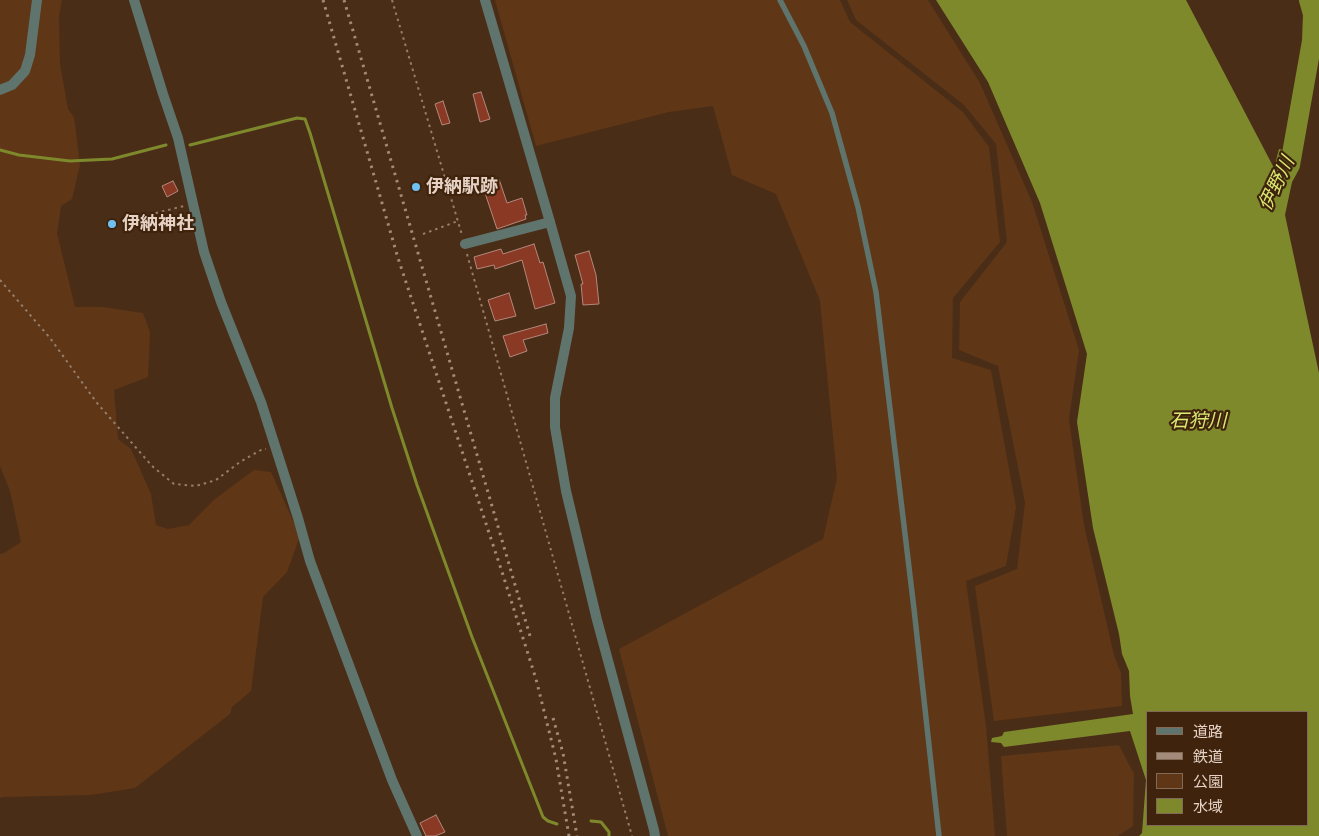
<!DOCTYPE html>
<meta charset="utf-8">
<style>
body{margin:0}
#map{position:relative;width:1319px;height:836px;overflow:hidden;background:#4a2d17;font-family:"Noto Sans","Noto Sans JP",sans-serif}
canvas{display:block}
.legend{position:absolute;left:1146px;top:711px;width:162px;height:115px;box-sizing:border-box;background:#3f230c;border:1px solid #816956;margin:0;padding:6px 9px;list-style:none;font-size:15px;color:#e5d2c5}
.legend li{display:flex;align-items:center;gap:10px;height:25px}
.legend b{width:25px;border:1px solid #816956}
</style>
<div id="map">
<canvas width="1319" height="836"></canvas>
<ul class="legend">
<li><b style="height:6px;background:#60746e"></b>道路</li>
<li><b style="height:6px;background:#a28b7a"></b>鉄道</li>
<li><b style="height:14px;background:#5f3616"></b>公園</li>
<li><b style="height:14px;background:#7e892c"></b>水域</li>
</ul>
</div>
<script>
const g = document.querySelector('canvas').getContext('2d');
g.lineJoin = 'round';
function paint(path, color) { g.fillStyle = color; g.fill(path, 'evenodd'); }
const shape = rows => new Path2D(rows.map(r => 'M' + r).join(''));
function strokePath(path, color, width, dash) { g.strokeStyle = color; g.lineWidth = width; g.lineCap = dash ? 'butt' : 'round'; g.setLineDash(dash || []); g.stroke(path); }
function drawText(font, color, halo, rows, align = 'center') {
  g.font = font + ' "Noto Sans","Noto Sans JP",sans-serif'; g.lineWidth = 4.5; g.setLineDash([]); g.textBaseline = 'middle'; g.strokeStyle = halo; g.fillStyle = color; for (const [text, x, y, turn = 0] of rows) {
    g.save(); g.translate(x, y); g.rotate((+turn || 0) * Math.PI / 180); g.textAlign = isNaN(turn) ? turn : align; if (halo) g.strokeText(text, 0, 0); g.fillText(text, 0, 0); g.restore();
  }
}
paint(shape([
 [0,0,62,0,59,16,60,64,68,109,74,117,80,165,72,199,61,206,57,233,75,307,103,307,143,313,150,332,148,377,114,390,118,439,131,449,151,494,156,525,168,529,189,525,215,499,254,470,271,472,300,536,287,572,263,597,251,691,232,707,230,714,135,788,91,795,2,797,0,798,0,554,4,553,21,542,10,491,0,466],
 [495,0,840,0,850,22,963,112,989,147,1000,242,953,298,952,358,991,370,1016,507,1006,566,966,581,986,726,995,836,668,836,619,649,823,539,837,478,820,301,776,194,732,175,713,106,669,112,536,146],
 [847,0,928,0,980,83,1032,202,1079,350,1069,419,1084,525,1114,655,1121,673,1122,706,994,721,975,586,1017,569,1025,503,998,366,959,350,960,302,1007,242,996,144,964,105,856,20],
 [1119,745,1134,774,1133,826,1118,836,1007,836,1001,756]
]), '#5f3616');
paint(shape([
 [936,0,1186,0,1274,168,1279,149,1298,154,1285,215,1319,373,1319,836,1139,836,1142,833,1146,780,1130,731,1004,747,1001,743,991,742,992,738,1002,736,1004,732,1133,714,1130,696,1129,671,1122,654,1119,634,1093,528,1077,422,1087,354,1040,203,988,82],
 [1148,712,1308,712,1308,825,1148,825]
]), '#7e892c');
strokePath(shape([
 [190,145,297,118,305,119,310,133,392,408,417,485,472,637,543,817,548,821,557,824],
 [0,150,19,155,70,161,112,159,166,145],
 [591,821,601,822,609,832,609,836]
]), '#7e892c', 3);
strokePath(shape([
 [1284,176,1290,165,1312,41,1313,14,1309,0]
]), '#7e892c', 20);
const building = shape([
 [481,92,490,119,480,122,473,94,481,92],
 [443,101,450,123,442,125,435,104,443,101],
 [491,178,493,182,499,179,507,203,522,198,527,215,525,215,526,219,497,229,481,181,491,178],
 [173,181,178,191,167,197,162,186,173,181],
 [534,244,540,263,543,262,555,303,535,309,522,260,495,269,494,265,477,269,474,257,501,249,503,254,534,244],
 [589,251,596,275,599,304,583,305,581,284,583,284,575,255,589,251],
 [509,293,516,316,495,321,488,300,509,293],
 [546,324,548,333,523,340,527,351,510,357,503,336,546,324],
 [436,815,445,832,435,836,426,836,420,823,436,815]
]);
paint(building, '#8a3924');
strokePath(building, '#b3887c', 1);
strokePath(shape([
 [392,0,462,235],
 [124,221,184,206],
 [423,234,458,221],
 [467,254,632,836],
 [0,280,50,338,97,403,152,466,174,484,196,486,216,480,240,462,261,450,266,449]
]), '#967e6c', 2, [2.5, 4]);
strokePath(shape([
 [780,0,804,46,832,113,858,207,876,292,914,609,939,836]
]), '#60746e', 5.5);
strokePath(shape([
 [134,0,163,94,178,138,204,252,221,302,261,402,298,518,310,561,392,780,417,836],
 [0,90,12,85,25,71,30,55,37,0],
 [465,244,550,222,571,296,569,328,555,398,555,427,566,491,597,620,654,830,655,836]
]), '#60746e', 10);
strokePath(shape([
 [485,0,550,222]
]), '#60746e', 10);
strokePath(shape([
 [323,0,398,258,503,575,536,679,556,759,569,836],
 [344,0,530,636],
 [553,718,563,753,577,836]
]), '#a28b7a', 3, [2.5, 5]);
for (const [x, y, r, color] of [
 [416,187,5,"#6dc2f3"],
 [112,224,5,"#6dc2f3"]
]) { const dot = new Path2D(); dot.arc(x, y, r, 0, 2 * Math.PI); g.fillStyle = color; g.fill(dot); strokePath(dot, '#3f230c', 2); }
drawText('bold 18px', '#e5d2c5', '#3f230c', [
 ["伊納駅跡",426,187],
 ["伊納神社",122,224]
], 'left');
drawText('italic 19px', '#d9e972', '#3f230c', [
 ["伊野川",1277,184,-64],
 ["石狩川",1198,422]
]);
</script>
